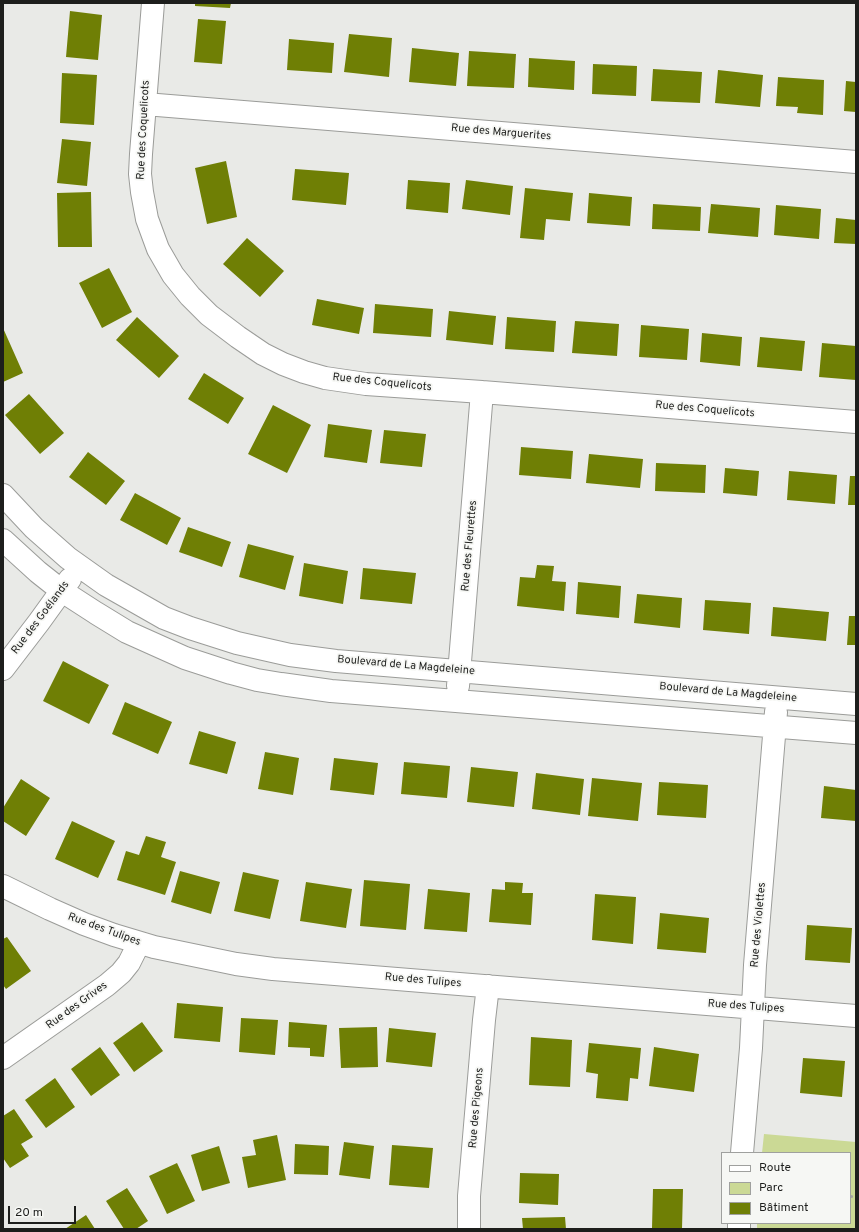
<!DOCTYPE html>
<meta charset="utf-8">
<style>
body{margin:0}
#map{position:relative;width:859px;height:1232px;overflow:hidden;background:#e9eae7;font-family:Overpass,sans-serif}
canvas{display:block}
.frame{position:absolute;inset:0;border:4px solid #1d1e1c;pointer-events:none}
.legend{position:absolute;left:721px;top:1152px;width:130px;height:72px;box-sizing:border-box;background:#f6f7f4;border:1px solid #9fa09e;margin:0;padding:5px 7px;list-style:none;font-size:12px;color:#1d1e1c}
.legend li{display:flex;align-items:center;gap:8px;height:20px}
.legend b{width:20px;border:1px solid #9fa09e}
.scale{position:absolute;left:8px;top:1206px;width:68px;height:18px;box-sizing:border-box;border:2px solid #1d1e1c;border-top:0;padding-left:5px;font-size:12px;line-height:14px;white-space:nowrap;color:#1d1e1c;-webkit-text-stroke:3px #f6f7f4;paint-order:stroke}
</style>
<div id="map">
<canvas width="859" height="1232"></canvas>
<div class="frame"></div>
<ul class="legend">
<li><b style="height:5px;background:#fff"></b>Route</li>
<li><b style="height:11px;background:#cbd995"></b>Parc</li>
<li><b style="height:11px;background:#6f7f05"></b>Bâtiment</li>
</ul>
<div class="scale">20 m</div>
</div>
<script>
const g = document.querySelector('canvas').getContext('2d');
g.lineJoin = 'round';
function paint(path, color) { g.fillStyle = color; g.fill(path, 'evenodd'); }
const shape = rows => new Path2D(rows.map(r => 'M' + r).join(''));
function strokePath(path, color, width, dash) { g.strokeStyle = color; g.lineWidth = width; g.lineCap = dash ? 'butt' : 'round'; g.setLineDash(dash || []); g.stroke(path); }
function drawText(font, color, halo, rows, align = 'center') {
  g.font = font + ' Overpass,sans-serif'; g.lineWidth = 3.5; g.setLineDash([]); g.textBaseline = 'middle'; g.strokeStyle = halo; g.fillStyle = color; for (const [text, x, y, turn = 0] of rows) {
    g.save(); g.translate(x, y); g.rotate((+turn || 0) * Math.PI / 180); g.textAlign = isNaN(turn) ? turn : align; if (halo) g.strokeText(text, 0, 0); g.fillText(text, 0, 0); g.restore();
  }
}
paint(shape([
 [764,1134,856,1142,856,1229,757,1229,757,1223,850,1223,850,1153,762,1153]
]), '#cbd995');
paint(shape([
 [195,3,231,3,230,8,195,6],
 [70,11,102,15,98,60,66,57],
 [198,19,226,21,222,64,194,62],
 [349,34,392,38,389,77,344,72],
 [289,39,334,43,332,73,287,70],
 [412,48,459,53,456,86,409,82],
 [469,51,516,54,514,88,467,86],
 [529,58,575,61,574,90,528,87],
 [593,64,637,66,636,96,592,94],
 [653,69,702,72,700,103,651,101],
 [718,70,763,75,760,107,715,103],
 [62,73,97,75,94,125,60,123],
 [778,77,824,80,823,115,797,113,798,107,776,106],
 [846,81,856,82,856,112,844,111],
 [62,139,91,142,87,186,57,183],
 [226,161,237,217,207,224,195,168],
 [295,169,349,173,346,205,292,200],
 [408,180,450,183,448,213,406,209],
 [466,180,513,186,510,215,462,209],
 [525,188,573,193,570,221,546,219,544,240,520,238],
 [91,192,92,247,58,247,57,193],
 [589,193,632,197,630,226,587,223],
 [653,204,701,207,700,231,652,229],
 [711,204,760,208,758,237,708,233],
 [776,205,821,209,819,239,774,235],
 [836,218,856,220,856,244,834,243],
 [247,238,284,271,260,297,223,264],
 [109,268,132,312,102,328,79,283],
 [317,299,364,308,359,334,312,325],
 [375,304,433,309,431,337,373,333],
 [449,311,496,316,493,345,446,340],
 [137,317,179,356,159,378,116,340],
 [507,317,556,321,554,352,505,349],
 [575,321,619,324,617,356,572,353],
 [641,325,689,329,687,360,639,357],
 [3,328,23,373,3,382],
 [702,333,742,337,740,366,700,362],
 [760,337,805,341,802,371,757,367],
 [822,343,856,346,856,380,819,377],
 [204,373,244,398,228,424,188,399],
 [29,394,64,433,40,454,5,415],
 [273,405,311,425,287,473,248,454],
 [328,424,372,430,367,463,324,457],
 [384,430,426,434,422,467,380,463],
 [521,447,573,451,571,479,519,475],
 [88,452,125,481,106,505,69,477],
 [589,454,643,459,640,488,586,483],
 [656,463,706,465,705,493,655,491],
 [725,468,759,471,757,496,723,493],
 [789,471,837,475,835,504,787,500],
 [850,476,856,476,856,505,848,505],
 [135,493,181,518,167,545,120,520],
 [188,527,231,542,222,567,179,552],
 [248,544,294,556,285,590,239,577],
 [304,563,348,571,343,604,299,596],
 [537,565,554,566,552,581,566,582,564,611,517,606,520,577,535,578],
 [363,568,416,573,412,604,360,599],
 [578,582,621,586,619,618,576,614],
 [637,594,682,598,680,628,634,623],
 [705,600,751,603,749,634,703,630],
 [773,607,829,612,826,641,771,636],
 [849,616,856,616,856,645,847,645],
 [63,661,109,685,89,724,43,701],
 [125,702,172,722,158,754,112,734],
 [199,731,236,742,227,774,189,764],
 [265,752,299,758,293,795,258,789],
 [334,758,378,763,374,795,330,790],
 [404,762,450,766,447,798,401,794],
 [471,767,518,772,514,807,467,802],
 [536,773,584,779,580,815,532,809],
 [592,778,642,783,638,821,588,816],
 [21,779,50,798,26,836,3,821,3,808],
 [659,782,708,785,706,818,657,815],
 [824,786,856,790,856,821,821,818],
 [72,821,115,841,98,878,55,859],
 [146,836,166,842,161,857,176,862,165,895,117,880,126,851,139,855],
 [180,871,220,882,211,914,171,902],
 [243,872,279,880,270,919,234,911],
 [364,880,410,884,406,930,360,926],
 [306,882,352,889,346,928,300,921],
 [505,882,523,883,522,893,533,893,531,925,489,922,492,889,505,890],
 [428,889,470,893,467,932,424,929],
 [595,894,636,897,633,944,592,940],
 [660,913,709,918,706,953,657,949],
 [807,925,852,928,850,963,805,960],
 [7,937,31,971,6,989,3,985,3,939],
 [177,1003,223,1007,220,1042,174,1038],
 [241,1018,278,1020,275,1055,239,1052],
 [142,1022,163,1051,134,1072,113,1043],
 [289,1022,327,1025,324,1057,310,1056,310,1048,288,1047],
 [377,1027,378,1067,341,1068,339,1028],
 [389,1028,436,1033,432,1067,386,1062],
 [531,1037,572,1040,570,1087,529,1085],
 [589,1043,641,1048,638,1079,630,1078,628,1101,596,1098,598,1074,586,1072],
 [100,1047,120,1075,91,1096,71,1069],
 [654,1047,699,1054,694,1092,649,1086],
 [803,1058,845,1061,842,1097,800,1093],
 [55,1078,75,1107,46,1128,25,1100],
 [14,1109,33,1137,21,1144,29,1156,10,1168,3,1158,3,1116],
 [277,1135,286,1180,248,1188,242,1157,256,1155,253,1140],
 [344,1142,374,1146,370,1179,339,1175],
 [295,1144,329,1146,328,1175,294,1174],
 [392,1145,433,1148,429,1188,389,1185],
 [219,1146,230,1183,202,1191,191,1155],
 [177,1163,195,1201,167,1214,149,1176],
 [520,1173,559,1174,558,1205,519,1203],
 [127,1188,148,1221,136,1229,124,1229,106,1201],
 [653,1189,683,1189,682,1229,652,1228],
 [86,1215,95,1229,65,1229],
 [565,1217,566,1229,523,1229,522,1218]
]), '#6f7f05');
const minor = shape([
 [153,3,141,154,140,174,142,192,147,219,158,249,173,275,190,296,209,315,238,337,263,354,283,364,304,372,325,378,366,384,482,392,856,422],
 [145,104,856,162],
 [3,495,34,528,68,558,106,585,164,618,190,628,237,643,290,655,336,661,856,704],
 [3,540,38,572,62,591,96,613,127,632,185,658,231,673,257,680,281,684,331,691,856,733],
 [3,669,39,622,70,579],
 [458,686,482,392],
 [3,886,50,909,84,924,114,935,154,947,236,964,273,969,856,1016],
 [3,1058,107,985,121,973,129,963,139,943],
 [742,1153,751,1048,755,965,776,712],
 [469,1229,469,1196,484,1020,488,986],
 [739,1229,739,1223]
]);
strokePath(minor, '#9b9c99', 24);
strokePath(shape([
 [850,1196,856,1198]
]), '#a2a3a0', 2.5, [3, 3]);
strokePath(minor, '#fff', 22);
drawText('11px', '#1d1e1c', '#f6f7f4', [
 ["Rue des Coquelicots",144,130,-87],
 ["Rue des Marguerites",501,133,5],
 ["Rue des Coquelicots",382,383,6],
 ["Rue des Coquelicots",705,410,5],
 ["Rue des Fleurettes",470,546,-85],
 ["Rue des Goélands",41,618,-53],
 ["Boulevard de La Magdeleine",406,666,5],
 ["Boulevard de La Magdeleine",728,693,5],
 ["Rue des Violettes",759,925,-85],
 ["Rue des Tulipes",104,930,20],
 ["Rue des Tulipes",423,981,5],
 ["Rue des Grives",77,1006,-36],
 ["Rue des Tulipes",746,1007,4],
 ["Rue des Pigeons",477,1108,-85]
]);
</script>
